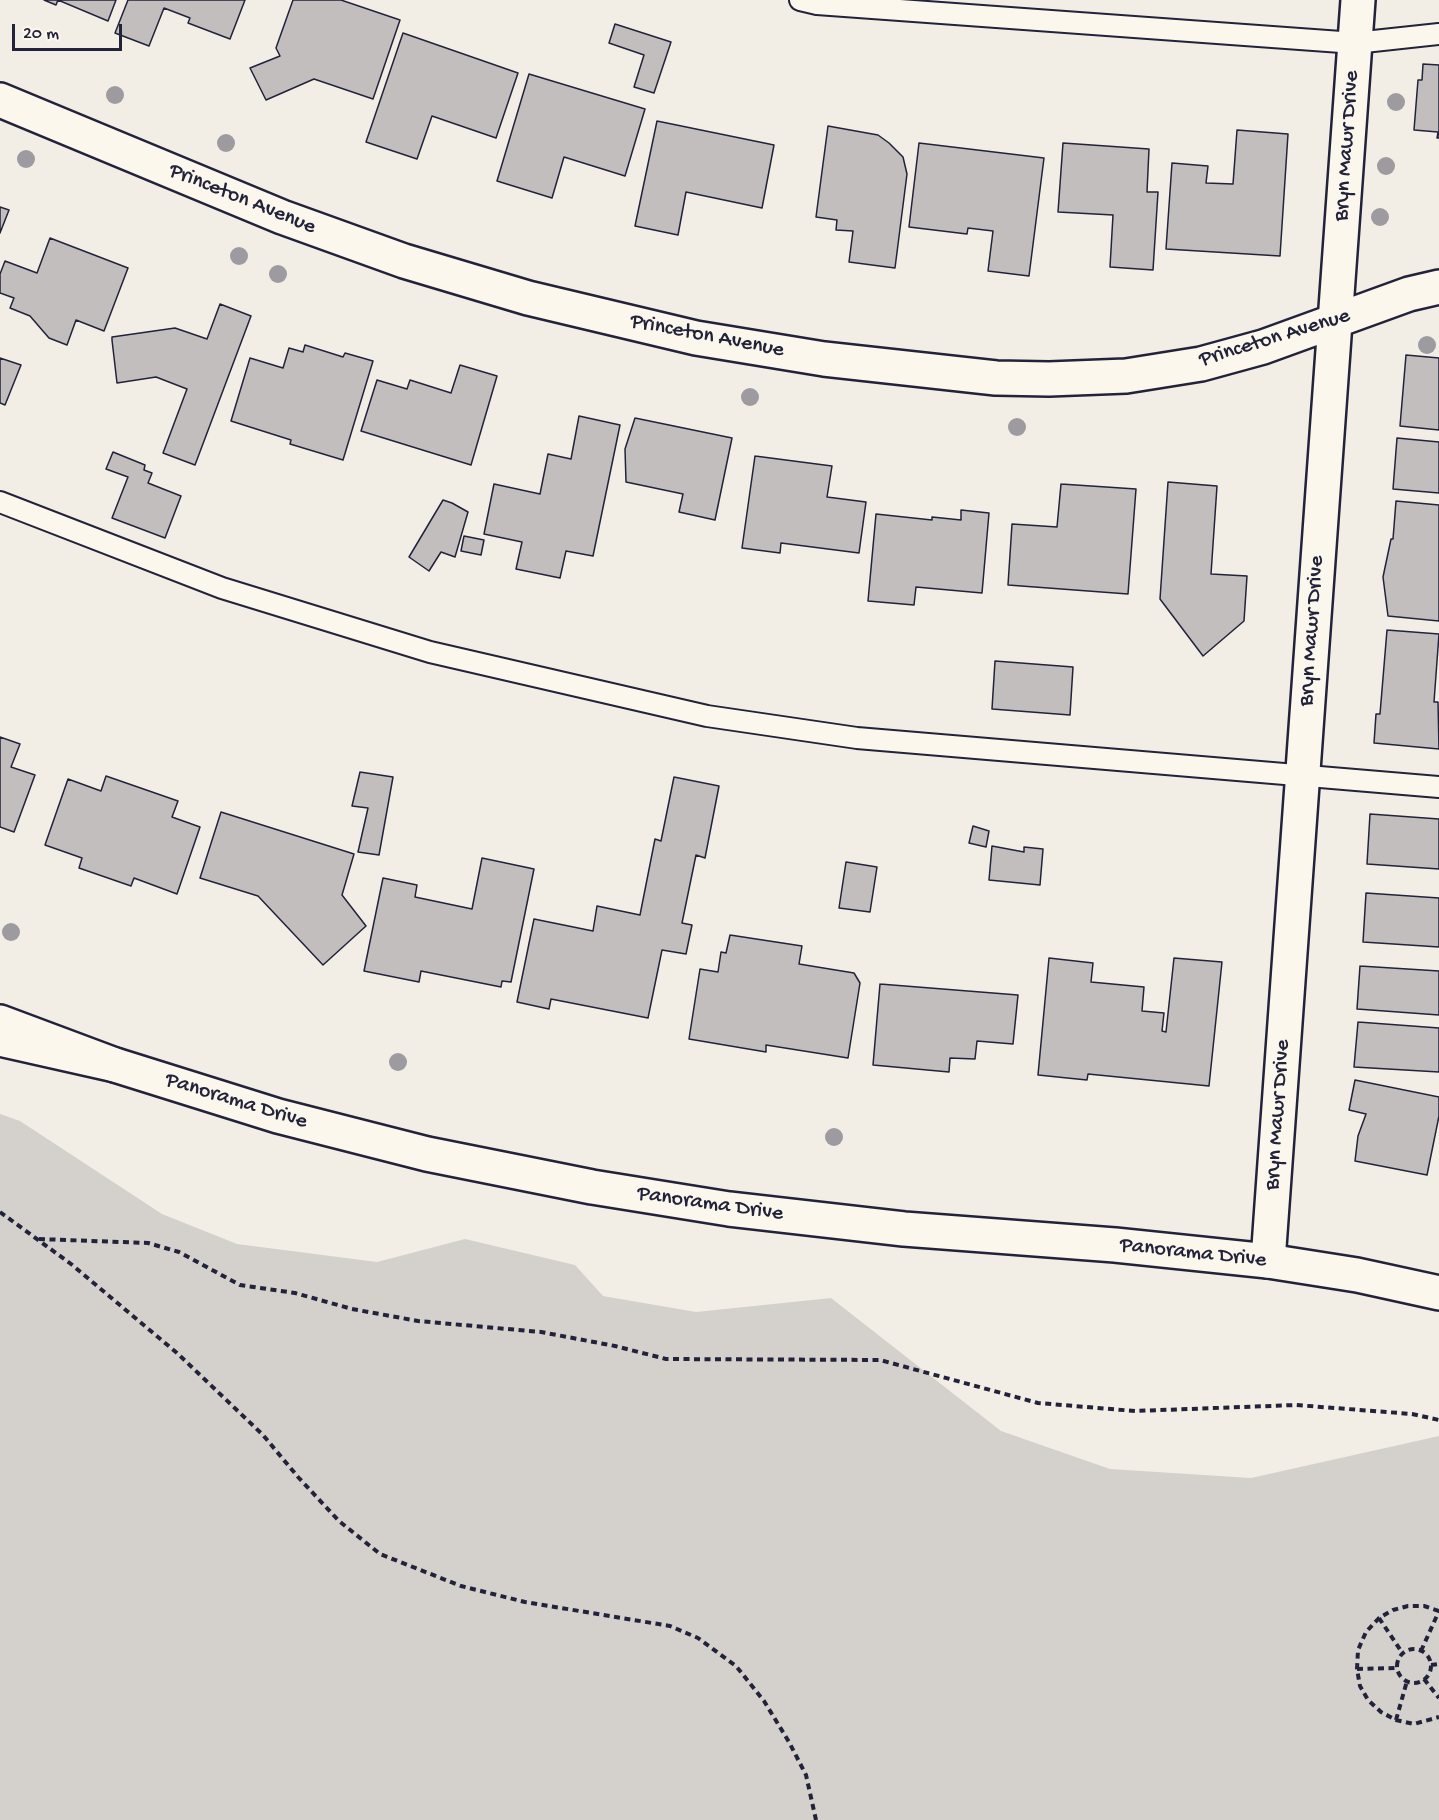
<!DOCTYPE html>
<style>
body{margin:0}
#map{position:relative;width:1439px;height:1820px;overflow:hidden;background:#f2eee5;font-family:"Gochi Hand",sans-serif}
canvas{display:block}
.scale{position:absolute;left:12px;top:24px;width:110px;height:27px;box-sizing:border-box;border:3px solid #22223b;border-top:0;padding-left:8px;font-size:18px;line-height:21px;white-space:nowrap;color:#22223b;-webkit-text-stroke:4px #fbf7ec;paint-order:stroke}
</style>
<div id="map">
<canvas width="1439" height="1820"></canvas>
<div class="scale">20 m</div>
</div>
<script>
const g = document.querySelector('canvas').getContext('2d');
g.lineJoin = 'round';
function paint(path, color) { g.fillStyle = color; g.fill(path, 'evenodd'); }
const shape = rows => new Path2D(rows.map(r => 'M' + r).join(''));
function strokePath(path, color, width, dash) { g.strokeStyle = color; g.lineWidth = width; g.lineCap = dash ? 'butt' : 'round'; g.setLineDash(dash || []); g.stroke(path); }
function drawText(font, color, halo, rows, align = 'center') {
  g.font = font + ' "Gochi Hand",sans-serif'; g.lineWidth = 5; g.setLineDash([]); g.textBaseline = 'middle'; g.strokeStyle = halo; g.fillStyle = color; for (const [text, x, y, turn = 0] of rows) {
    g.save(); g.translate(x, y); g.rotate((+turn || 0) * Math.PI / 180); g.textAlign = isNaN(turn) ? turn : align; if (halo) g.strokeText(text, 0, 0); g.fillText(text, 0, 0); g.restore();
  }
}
paint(shape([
 [0,1114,20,1121,162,1214,237,1244,377,1262,465,1239,575,1265,603,1296,696,1312,831,1298,1001,1431,1110,1469,1251,1478,1439,1436,1439,1820,0,1820]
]), '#d4d1cc');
const building = shape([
 [44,0,116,0,108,21,58,0,56,5,44,0],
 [128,0,245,0,230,39,188,23,190,18,164,8,149,46,115,33,128,0],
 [293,0,341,0,400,20,373,99,314,79,266,100,250,68,280,56,276,48,293,0],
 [615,24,671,42,654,93,634,87,644,55,609,43,615,24],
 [403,33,518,73,496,138,432,116,417,159,366,142,403,33],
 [1423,64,1439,65,1439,138,1437,138,1438,132,1414,130,1418,80,1422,80,1423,64],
 [529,74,645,109,625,176,564,157,552,198,497,181,529,74],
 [657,121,774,145,762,208,686,192,678,235,635,226,657,121],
 [828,126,878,135,889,143,903,157,907,174,895,268,849,262,853,231,836,230,837,220,816,217,828,126],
 [1237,130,1288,134,1280,256,1166,249,1172,163,1208,166,1206,183,1233,184,1237,130],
 [919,143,1044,158,1029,276,988,271,993,231,968,228,967,234,909,227,919,143],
 [1063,143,1149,149,1147,192,1158,192,1153,270,1110,267,1113,215,1058,212,1063,143],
 [0,207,9,210,0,233,0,207],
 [50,238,128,268,104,331,76,320,67,345,49,338,30,316,10,308,14,298,0,293,0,274,5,261,37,273,50,238],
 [220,304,251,316,195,465,163,453,187,389,156,377,117,383,112,340,112,337,175,328,207,339,220,304],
 [305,345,343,357,345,353,373,361,343,460,290,444,291,440,231,421,250,358,283,368,289,348,303,352,305,345],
 [1406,355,1439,358,1439,430,1400,426,1406,355],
 [0,358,21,365,5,405,0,403,0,358],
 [460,365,497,376,471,465,361,431,377,380,407,389,410,380,451,393,460,365],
 [579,416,620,425,593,556,566,551,560,578,516,569,522,542,484,534,494,484,540,494,548,454,571,459,579,416],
 [635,418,732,438,715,520,679,512,683,494,626,482,625,449,635,418],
 [1397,438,1439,442,1439,493,1393,489,1397,438],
 [113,452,145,465,144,470,152,473,148,483,181,496,165,538,112,518,128,477,106,469,113,452],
 [755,456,832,466,827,497,866,502,859,553,781,543,780,553,742,548,755,456],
 [1168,482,1217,486,1211,574,1247,576,1244,621,1203,656,1160,599,1168,482],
 [1061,484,1136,489,1128,594,1008,585,1012,524,1057,527,1061,484],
 [443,500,452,503,468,512,455,557,441,552,429,571,409,557,443,500],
 [1396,501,1439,505,1439,621,1388,616,1383,577,1391,539,1393,539,1396,501],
 [961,510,989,513,982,593,916,587,914,605,868,601,876,514,932,520,932,517,961,520,961,510],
 [464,536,484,540,481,555,461,551,464,536],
 [1387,630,1439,634,1434,702,1438,702,1439,749,1374,743,1376,714,1380,714,1387,630],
 [995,661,1073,667,1070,715,992,709,995,661],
 [0,737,20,744,11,767,35,775,14,832,0,827,0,737],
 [360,772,393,777,379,855,358,852,368,808,352,806,360,772],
 [106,776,178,801,172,817,200,827,177,894,134,878,131,886,79,868,82,858,45,845,68,779,101,791,106,776],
 [674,777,719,786,705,858,696,855,682,923,692,925,686,954,662,950,648,1018,551,999,549,1009,517,1002,534,919,593,931,597,906,640,915,655,839,661,841,674,777],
 [221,812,354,854,342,895,366,926,323,965,258,896,200,878,221,812],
 [1370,814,1439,819,1439,869,1367,864,1370,814],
 [973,826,989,831,986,847,969,843,973,826],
 [992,846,1024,852,1024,847,1043,849,1040,885,989,880,992,846],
 [482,858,534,869,511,982,502,981,501,987,421,971,419,982,364,971,383,878,417,885,415,897,472,909,482,858],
 [846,862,877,867,870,912,839,908,846,862],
 [1366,893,1439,898,1439,947,1363,942,1366,893],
 [730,935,802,946,799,964,854,973,860,983,848,1058,766,1045,766,1052,689,1039,700,969,718,972,721,952,726,953,730,935],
 [1049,958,1093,963,1091,982,1144,987,1142,1011,1164,1013,1162,1031,1166,1032,1174,958,1222,962,1209,1086,1088,1074,1087,1080,1038,1075,1049,958],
 [1360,966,1439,971,1439,1015,1357,1009,1360,966],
 [880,984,1018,995,1013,1044,977,1041,975,1059,950,1058,949,1072,873,1065,880,984],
 [1358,1022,1439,1028,1439,1072,1354,1067,1358,1022],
 [1355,1080,1439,1097,1439,1116,1427,1175,1355,1161,1358,1136,1366,1114,1349,1110,1355,1080]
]);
paint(building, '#c2bebe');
strokePath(building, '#22223b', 1.5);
const lane = shape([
 [800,0,817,4,1355,43,1439,34],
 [0,502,222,588,430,652,707,716,857,738,1439,787]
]);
const street = shape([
 [0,100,282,217,404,261,528,298,696,338,824,359,996,378,1049,379,1126,376,1201,364,1263,347,1409,294,1439,287],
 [1268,1261,1358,0]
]);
const primary = shape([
 [0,1022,115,1065,278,1116,427,1154,592,1187,729,1209,904,1229,1115,1245,1268,1261,1357,1275,1439,1293]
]);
const highway = shape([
 [0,1039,115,1065]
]);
strokePath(lane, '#22223b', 24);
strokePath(street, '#22223b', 38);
strokePath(primary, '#22223b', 38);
strokePath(highway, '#22223b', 38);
strokePath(shape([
 [0,1212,71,1264,177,1353,263,1435,298,1477,339,1521,380,1554,461,1586,525,1602,670,1626,698,1638,736,1666,764,1701,789,1742,806,1775,816,1820],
 [39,1239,148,1243,179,1252,240,1285,295,1293,352,1309,418,1321,541,1332,615,1346,666,1359,880,1360,1038,1403,1135,1411,1296,1405,1412,1414,1439,1420],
 [1439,1611,1424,1606,1408,1606,1393,1610,1379,1618,1366,1632,1358,1650,1357,1669,1360,1686,1368,1700,1381,1712,1396,1720,1414,1724,1439,1717],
 [1379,1618,1403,1654],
 '1397 1666a17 17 0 1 1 34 0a17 17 0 1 1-34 0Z',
 [1421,1651,1439,1611],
 [1431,1665,1439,1664],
 [1357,1669,1398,1668],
 [1424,1679,1439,1698],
 [1396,1720,1407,1681]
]), '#22223b', 4, [6, 4.5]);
strokePath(lane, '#fbf7ec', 20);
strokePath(street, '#fbf7ec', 33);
strokePath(primary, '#fbf7ec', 33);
strokePath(highway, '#fbf7ec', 33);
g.fillStyle = '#9d9b9f';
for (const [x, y] of [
 [115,95],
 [1396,102],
 [226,143],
 [26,159],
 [1386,166],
 [1380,217],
 [239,256],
 [278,274],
 [1427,345],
 [750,397],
 [1017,427],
 [11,932],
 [398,1062],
 [834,1137]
]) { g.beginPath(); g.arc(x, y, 9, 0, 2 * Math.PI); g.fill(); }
drawText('22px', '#22223b', '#fbf7ec', [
 ["Bryn Mawr Drive",1348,146,-86],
 ["Princeton Avenue",242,200,22],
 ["Princeton Avenue",707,337,11],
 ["Princeton Avenue",1275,339,-17],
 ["Bryn Mawr Drive",1313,631,-86],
 ["Panorama Drive",236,1102,17],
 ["Bryn Mawr Drive",1279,1115,-86],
 ["Panorama Drive",710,1205,8],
 ["Panorama Drive",1193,1254,6]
]);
</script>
